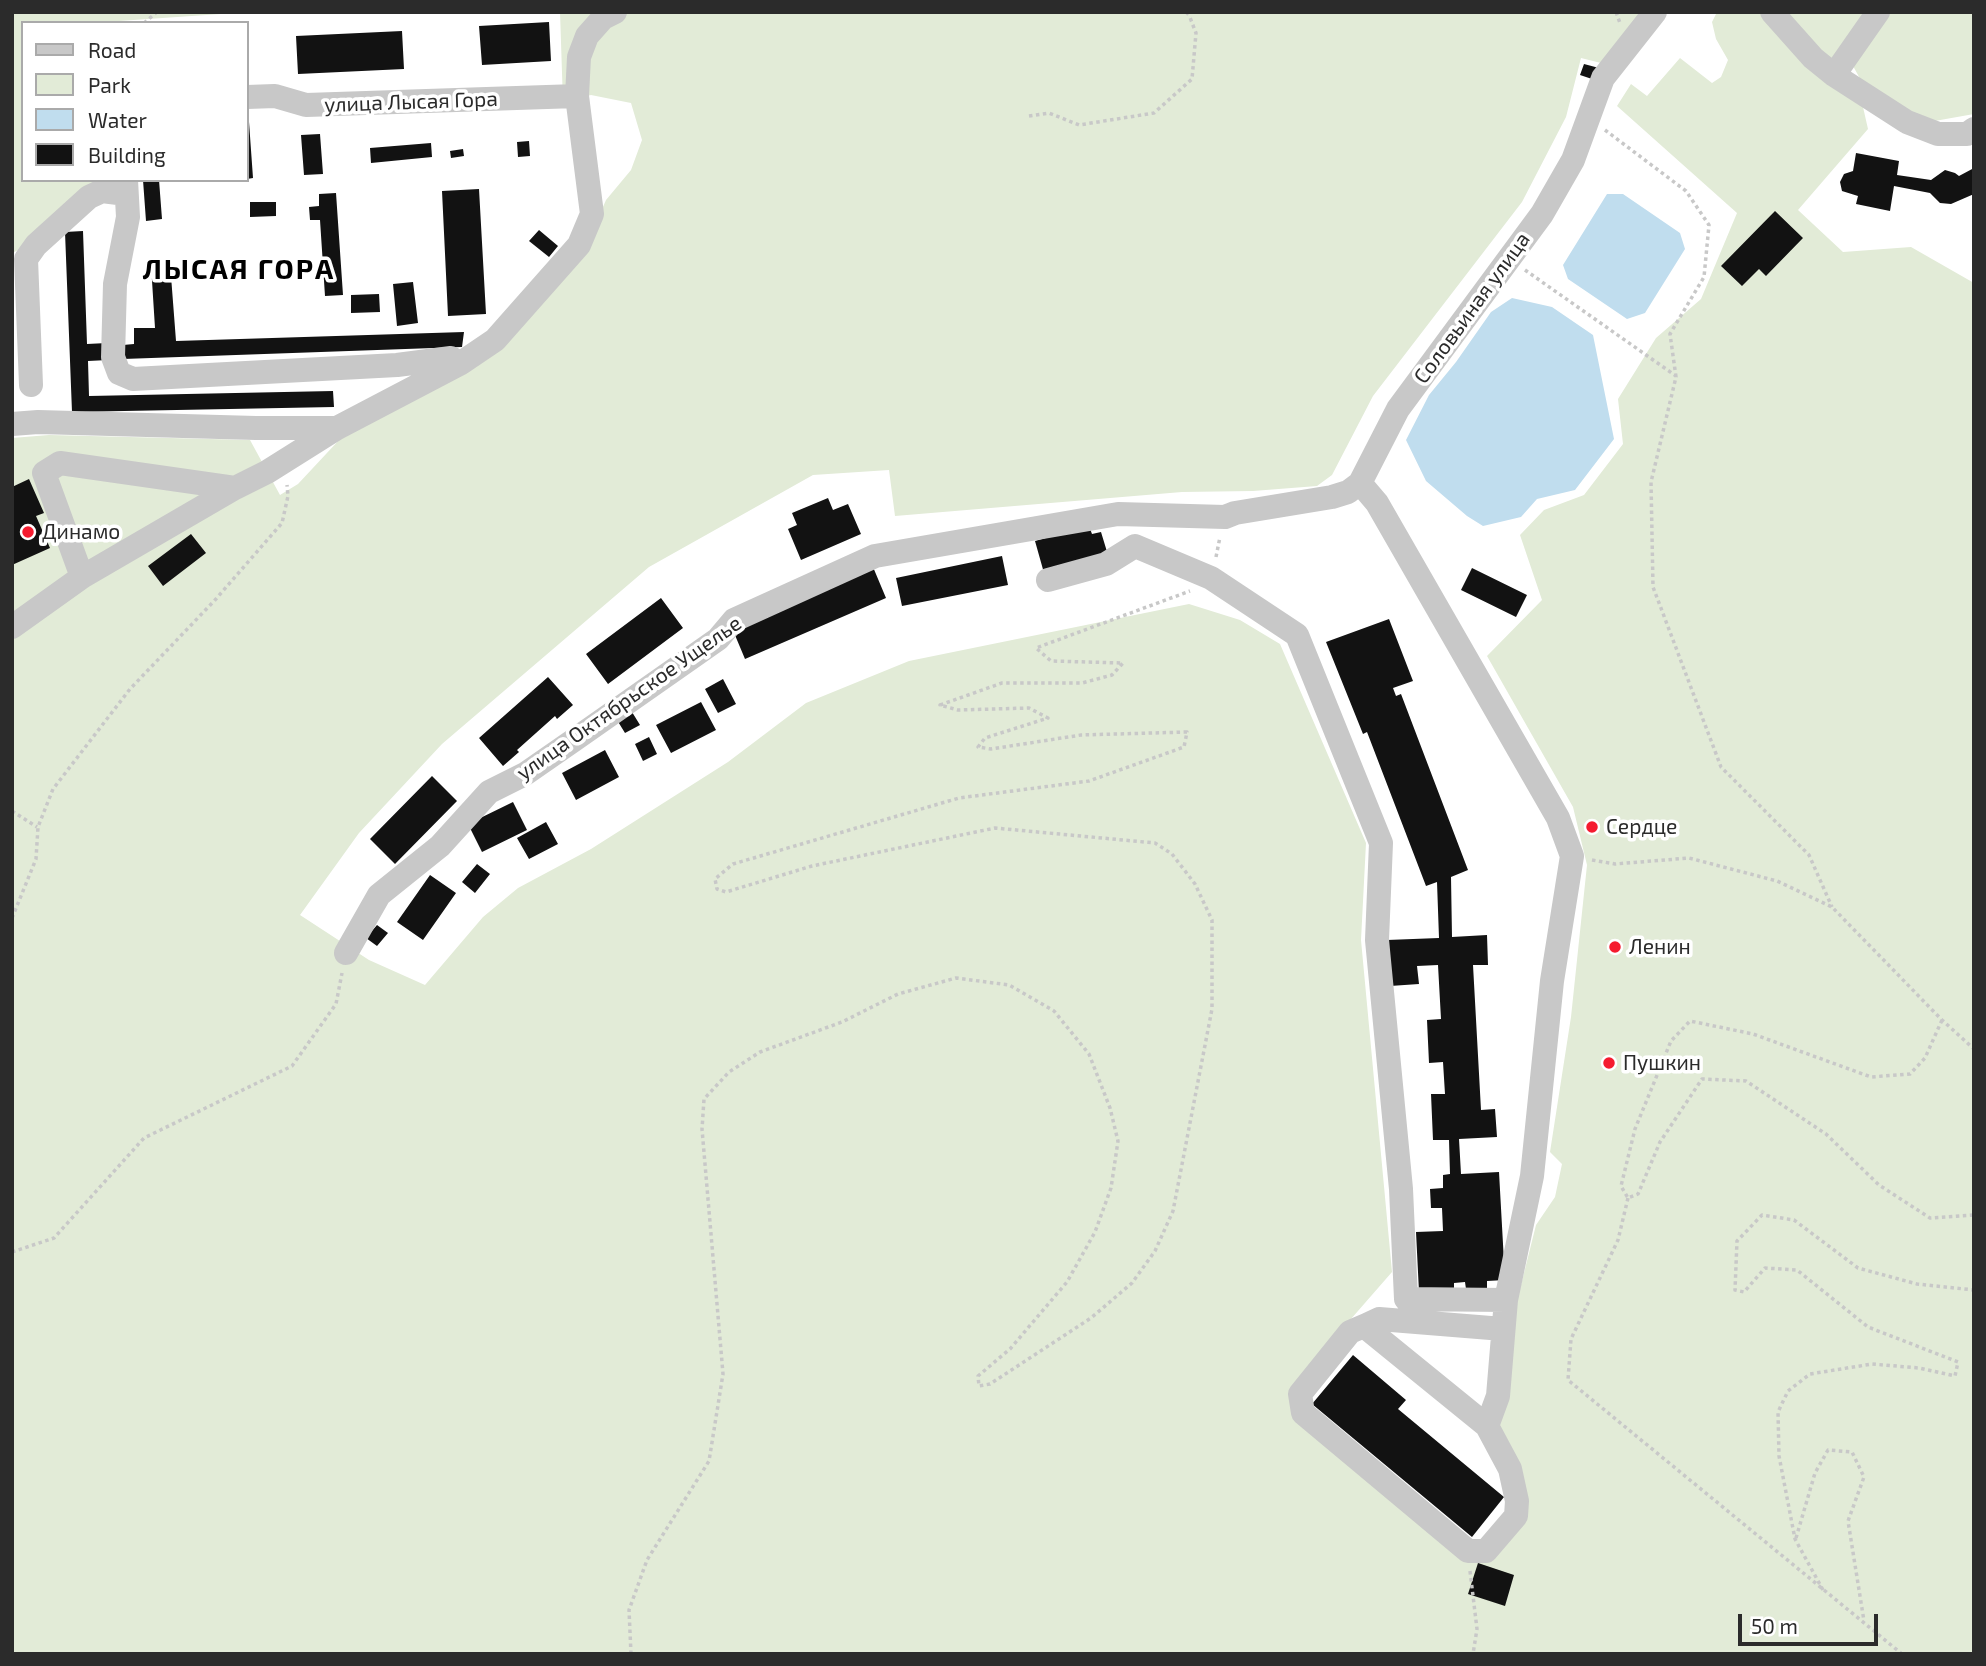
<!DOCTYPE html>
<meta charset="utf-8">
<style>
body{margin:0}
#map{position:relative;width:1986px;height:1666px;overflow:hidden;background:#fff;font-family:"Exo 2",sans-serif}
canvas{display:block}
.frame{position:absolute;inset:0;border:14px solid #2b2b2b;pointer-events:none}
.legend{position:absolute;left:21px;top:21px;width:228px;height:161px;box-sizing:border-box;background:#fff;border:2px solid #aaa;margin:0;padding:9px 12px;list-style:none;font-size:21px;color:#2b2b2b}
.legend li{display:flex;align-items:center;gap:14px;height:35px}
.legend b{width:35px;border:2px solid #aaa}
.scale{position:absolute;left:1738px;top:1614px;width:140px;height:32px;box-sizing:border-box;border:4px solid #2b2b2b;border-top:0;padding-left:9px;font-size:21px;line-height:24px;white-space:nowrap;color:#2b2b2b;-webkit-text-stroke:5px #fff;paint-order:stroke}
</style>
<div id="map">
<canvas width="1986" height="1666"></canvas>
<div class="frame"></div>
<ul class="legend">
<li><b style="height:9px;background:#c8c8c8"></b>Road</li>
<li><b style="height:19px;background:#e2ebd7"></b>Park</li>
<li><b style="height:19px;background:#c0ddee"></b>Water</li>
<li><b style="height:19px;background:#121212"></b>Building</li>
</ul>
<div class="scale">50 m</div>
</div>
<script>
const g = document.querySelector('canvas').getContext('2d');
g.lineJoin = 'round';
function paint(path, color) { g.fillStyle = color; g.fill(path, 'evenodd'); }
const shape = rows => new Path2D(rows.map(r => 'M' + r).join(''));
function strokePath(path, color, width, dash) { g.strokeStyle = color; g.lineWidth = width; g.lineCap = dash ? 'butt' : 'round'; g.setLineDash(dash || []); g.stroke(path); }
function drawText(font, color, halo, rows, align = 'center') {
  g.font = font + ' "Exo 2",sans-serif'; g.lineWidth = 7; g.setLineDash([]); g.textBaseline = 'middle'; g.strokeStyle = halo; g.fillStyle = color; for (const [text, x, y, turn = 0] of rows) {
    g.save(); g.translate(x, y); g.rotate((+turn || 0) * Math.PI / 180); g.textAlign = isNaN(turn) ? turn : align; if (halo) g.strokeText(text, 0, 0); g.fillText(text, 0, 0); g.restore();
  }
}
paint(shape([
 [12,12,250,12,119,21,119,23,23,23,23,180,120,180,25,247,12,253],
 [560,12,1641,12,1601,63,1581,58,1566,117,1522,202,1373,396,1332,475,1317,486,1253,491,1182,492,895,516,889,470,813,475,649,567,442,744,359,833,300,915,369,960,425,985,483,917,518,888,591,849,728,762,806,703,909,661,1189,604,1240,620,1280,644,1366,843,1361,940,1392,1272,1289,1390,1462,1552,1527,1514,1498,1427,1513,1317,1536,1225,1555,1197,1562,1164,1550,1152,1571,1017,1587,865,1573,807,1487,656,1542,600,1520,535,1544,510,1584,495,1623,444,1618,399,1656,338,1701,299,1737,213,1617,106,1631,84,1647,96,1680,58,1712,83,1721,77,1728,60,1716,39,1712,22,1717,12,1762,12,1863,107,1868,129,1798,210,1843,252,1911,247,1974,283,1974,1654,12,1654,12,438,49,435,250,440,280,495,298,484,340,439,499,348,585,248,606,200,631,170,642,140,631,103,591,95,563,103],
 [1784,12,1870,12,1833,67],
 [1890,12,1974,12,1974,114,1929,122,1863,84,1853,66]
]), '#e2ebd7');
paint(shape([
 [1607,194,1623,194,1680,233,1685,249,1645,313,1627,319,1568,279,1563,265],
 [1512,298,1552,307,1593,335,1614,439,1575,490,1537,499,1521,517,1483,526,1467,516,1426,481,1406,440,1429,395,1456,362,1491,312]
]), '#c0ddee');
paint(shape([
 [549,22,551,61,482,65,479,26],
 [402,31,404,69,298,74,296,36],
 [1584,64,1599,68,1595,80,1580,75],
 [247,122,249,122,253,178,247,179],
 [320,134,323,174,304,175,301,135],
 [529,141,530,156,518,157,517,142],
 [431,143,432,157,371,163,370,148],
 [463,149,464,156,451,158,450,151],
 [1856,153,1899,161,1897,175,1931,180,1945,170,1955,173,1959,176,1974,168,1974,194,1951,204,1940,203,1930,193,1894,186,1890,211,1856,204,1858,196,1842,191,1840,182,1844,174,1853,171],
 [143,180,159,180,162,219,146,221],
 [479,189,486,314,448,316,442,191],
 [336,193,343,295,325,296,320,220,310,220,309,207,319,206,319,194],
 [250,202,276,202,276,216,250,217],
 [1775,211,1803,238,1766,276,1759,269,1742,286,1721,266],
 [539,230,558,246,549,257,529,241],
 [83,231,87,344,107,343,108,360,88,361,89,396,333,391,334,407,72,412,65,232],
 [170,263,176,341,464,332,462,347,123,359,123,345,134,344,134,328,155,328,151,265],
 [413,282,418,323,397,326,393,284],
 [379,294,380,312,351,313,351,295],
 [29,479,44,513,36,516,50,548,12,565,12,487],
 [828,498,833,510,848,504,861,534,801,560,788,529,797,525,792,513],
 [1089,526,1092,534,1101,532,1108,555,1044,573,1035,541],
 [191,534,206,553,163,586,148,566],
 [1002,556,1008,585,902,606,896,578],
 [873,567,886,598,745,659,732,628],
 [1472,568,1527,595,1516,617,1461,590],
 [661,598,683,628,608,684,586,654],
 [1389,619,1413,681,1393,688,1396,696,1401,694,1468,870,1451,877,1452,937,1487,935,1488,965,1473,965,1481,1110,1495,1109,1497,1137,1459,1139,1461,1174,1499,1172,1505,1280,1487,1281,1487,1288,1466,1289,1465,1282,1454,1283,1454,1291,1419,1292,1416,1232,1443,1231,1442,1208,1431,1208,1430,1189,1443,1188,1443,1175,1450,1174,1449,1140,1433,1140,1431,1094,1445,1094,1443,1062,1429,1063,1427,1020,1441,1019,1438,965,1417,966,1419,984,1390,986,1387,940,1439,938,1437,882,1426,886,1367,732,1363,734,1326,642],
 [548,677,573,705,557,719,555,716,517,750,519,752,503,766,479,738],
 [723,679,736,704,718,713,705,689],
 [701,702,716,730,671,753,656,725],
 [632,712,640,725,625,733,617,720],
 [649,737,657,754,643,761,635,744],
 [605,750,619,777,576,800,562,773],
 [432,776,457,801,395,864,370,839],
 [513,802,527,830,482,852,468,824],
 [546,822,558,844,529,859,517,838],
 [477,864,490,874,475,893,462,882],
 [430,875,456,893,423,940,397,922],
 [377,925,388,933,377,946,366,938],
 [1353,1355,1406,1400,1398,1409,1504,1497,1472,1537,1312,1404],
 [1478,1563,1514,1575,1505,1606,1468,1594]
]), '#121212');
strokePath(shape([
 [1186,12,1189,15,1191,12],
 [1616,12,1620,23],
 [144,23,157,12],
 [1029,116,1049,113,1079,125,1154,113,1192,79,1196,33,1189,15],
 [1605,130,1686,191,1709,225,1704,277,1670,334,1676,377,1651,482,1653,587,1721,767,1809,855,1832,907],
 [1525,270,1676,376],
 [1216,557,1220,537],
 [12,811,37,827],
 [1592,860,1615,864,1689,858,1777,881,1832,907,1942,1020,1974,1049],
 [12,918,36,859,38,827,53,789,130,689,215,600,282,523,288,496,287,485],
 [1942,1020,1925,1058,1910,1074,1871,1077,1753,1034,1690,1021,1671,1041,1635,1129,1621,1186,1628,1198,1638,1194,1660,1142,1702,1079,1746,1081,1826,1134,1879,1185,1930,1218,1974,1215],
 [1628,1198,1618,1240,1571,1339,1568,1380,1902,1654],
 [12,1252,54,1238,144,1138,292,1066,336,1004,342,973],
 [1796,1538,1815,1473,1828,1450,1852,1452,1864,1477,1848,1521,1864,1621],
 [1470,1571,1477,1629,1473,1654],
 [1823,1590,1795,1539,1779,1456,1778,1412,1788,1391,1810,1374,1872,1364,1919,1368,1955,1376,1958,1362,1868,1327,1797,1270,1765,1268,1744,1292,1735,1290,1737,1241,1762,1215,1794,1220,1858,1268,1917,1284,1974,1290],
 [631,1654,629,1610,647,1560,709,1461,723,1374,702,1129,704,1099,729,1072,760,1052,842,1022,898,994,956,978,1009,985,1054,1011,1089,1054,1110,1108,1118,1141,1111,1188,1095,1232,1067,1282,1010,1349,978,1376,979,1386,990,1384,1091,1318,1132,1283,1155,1251,1173,1211,1212,1009,1212,920,1195,884,1172,854,1155,843,995,828,812,866,726,892,717,889,715,879,733,864,959,798,1089,781,1184,747,1187,732,1081,735,991,749,978,747,985,738,1048,718,1029,708,958,710,940,705,1002,683,1082,683,1112,675,1123,663,1051,661,1036,648,1190,591]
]), '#c8c8c8', 3.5, [3.5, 3.5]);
strokePath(shape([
 [1772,12,1813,58,1834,75,1907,122,1938,134,1967,134,1974,129],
 [1834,75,1878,12],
 [247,97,275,96,306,105,577,96],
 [126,180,128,217,115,284,113,357,119,373,133,379,397,365,451,358,460,363],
 [31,385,26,259,36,245,89,197,102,191,126,194],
 [12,424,38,422,256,428,336,428],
 [1360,483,1377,503,1558,818,1572,856,1552,981,1532,1176,1506,1300,1498,1396,1487,1426,1510,1469,1517,1501,1516,1516,1486,1551,1468,1551,1303,1413,1300,1394,1350,1332,1364,1326,1487,1426],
 [235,488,82,577,44,473,60,463,235,488,267,472,337,428,461,363,495,340,579,245,592,214,577,96,579,57,587,36,603,18,615,12],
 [1048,580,1106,564,1135,546,1211,578,1297,635,1381,843,1377,940,1401,1189,1406,1299,1506,1300],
 [12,627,82,577],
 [346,953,379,895,440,846,489,792,525,774,574,740,718,639,734,620,875,556,1118,514,1225,517,1235,513,1332,497,1348,492,1360,483,1398,409,1542,214,1573,160,1603,78,1655,12],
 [1364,1326,1379,1319,1503,1329]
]), '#c8c8c8', 24);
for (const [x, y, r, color] of [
 [28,532,7,"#f51b2f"],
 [1592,827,7,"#f51b2f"],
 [1615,947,7,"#f51b2f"],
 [1609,1063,7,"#f51b2f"]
]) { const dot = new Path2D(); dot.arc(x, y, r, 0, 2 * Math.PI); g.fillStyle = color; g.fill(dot); strokePath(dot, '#fff', 2.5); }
drawText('21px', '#2b2b2b', '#fff', [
 ["улица Лысая Гора",411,102,-2],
 ["Соловьиная улица",1472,308,-54],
 ["улица Октябрьское Ущелье",629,698,-35]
]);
drawText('21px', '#2b2b2b', '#fff', [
 ["Динамо",42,532],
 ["Сердце",1606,827],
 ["Ленин",1629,947],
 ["Пушкин",1623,1063]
], 'left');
g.letterSpacing = '2px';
drawText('bold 28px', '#000', '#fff', [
 ["ЛЫСАЯ ГОРА",239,270]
]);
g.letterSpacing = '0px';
</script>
